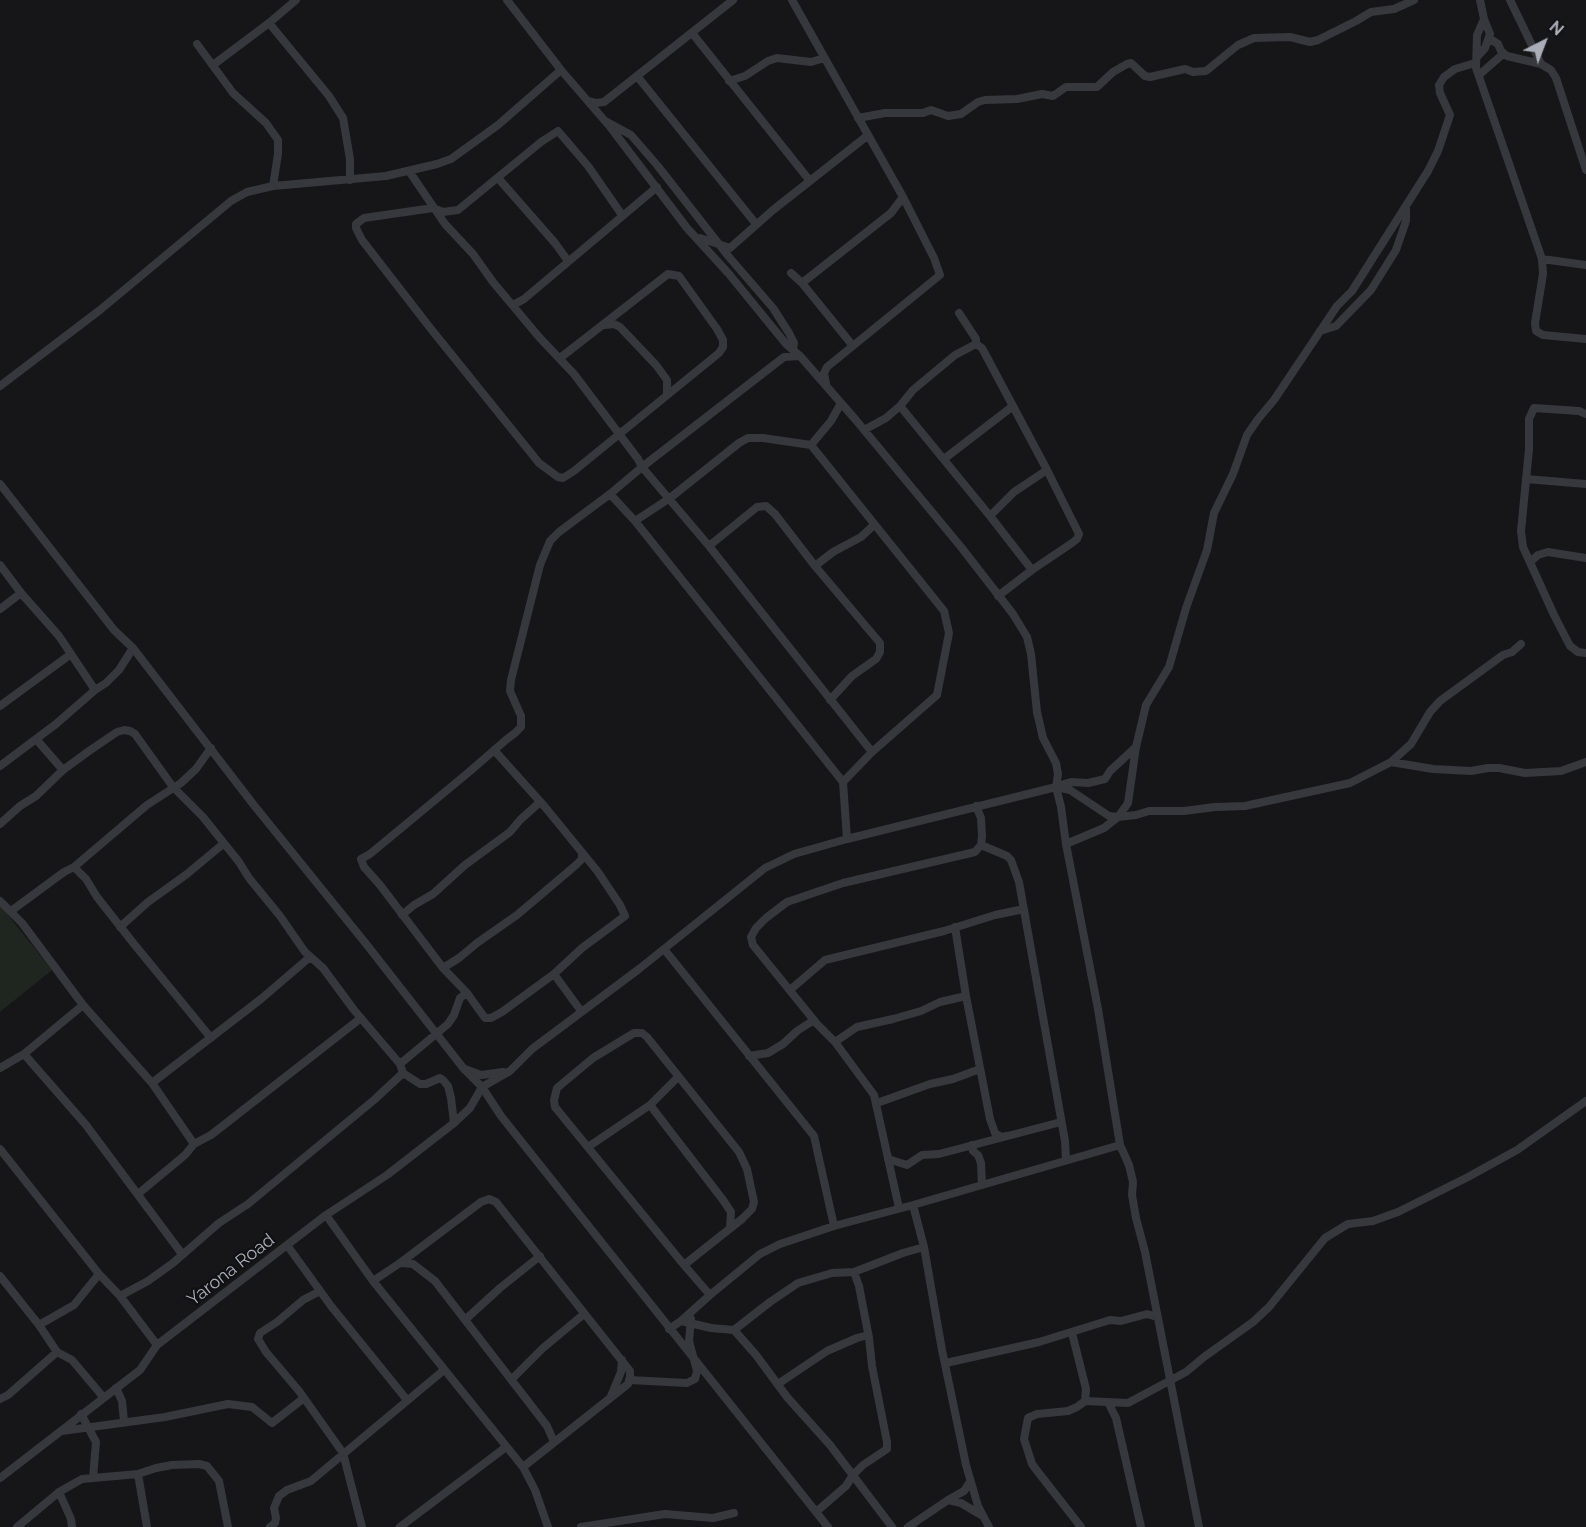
<!DOCTYPE html>
<style>
body{margin:0}
#map{position:relative;width:1586px;height:1527px;overflow:hidden;background:#161618;font-family:Raleway,sans-serif}
canvas{display:block}
.north{position:absolute;left:1514px;top:12px;width:60px;height:60px;-webkit-text-stroke:4px #111113;paint-order:stroke;rotate:42deg;font-size:16px;font-weight:700;line-height:24px;text-align:center;color:#a8adb8}
.north::after{content:'';display:block;margin:auto;width:21px;height:27px;background:#a8adb8;clip-path:polygon(50% 0,100% 100%,50% 72%,0 100%)}
</style>
<div id="map">
<canvas width="1586" height="1527"></canvas>
<div class="north">N</div>
</div>
<script>
const g = document.querySelector('canvas').getContext('2d');
g.lineJoin = 'round';
function paint(path, color) { g.fillStyle = color; g.fill(path, 'evenodd'); }
const shape = rows => new Path2D(rows.map(r => 'M' + r).join(''));
function strokePath(path, color, width, dash) { g.strokeStyle = color; g.lineWidth = width; g.lineCap = dash ? 'butt' : 'round'; g.setLineDash(dash || []); g.stroke(path); }
function drawText(font, color, halo, rows, align = 'center') {
  g.font = font + ' Raleway,sans-serif'; g.lineWidth = 4.5; g.setLineDash([]); g.textBaseline = 'middle'; g.strokeStyle = halo; g.fillStyle = color; for (const [text, x, y, turn = 0] of rows) {
    g.save(); g.translate(x, y); g.rotate((+turn || 0) * Math.PI / 180); g.textAlign = isNaN(turn) ? turn : align; if (halo) g.strokeText(text, 0, 0); g.fillText(text, 0, 0); g.restore();
  }
}
paint(shape([
 [0,905,52,970,0,1012]
]), '#1e261f');
strokePath(shape([
 [792,0,903,197,934,258,940,275,827,367,824,373,826,384],
 [1510,0,1541,64],
 [1484,19,1477,35,1476,68,1542,259,1543,274,1535,323,1536,331,1543,335,1586,339],
 [269,23,329,96,343,118,350,159,350,180],
 [692,33,810,181],
 [1490,39,1498,44,1501,51,1507,56,1541,64,1551,70,1556,78,1586,170],
 [197,44,233,93,266,123,278,140,278,154,273,186],
 [1477,57,1485,48,1490,34,1484,19,1480,0],
 [213,65,269,23,296,0],
 [1479,75,1503,54],
 [637,76,756,224],
 [729,81,745,76,768,61,777,58,811,62,824,58],
 [589,101,596,103,604,102,733,0],
 [858,118,885,113,923,113,931,110,948,116,961,114,978,102,985,100,1017,99,1042,94,1053,96,1066,87,1097,87,1113,72,1127,64,1131,63,1145,76,1150,77,1185,69,1193,72,1206,71,1238,45,1254,38,1290,37,1310,42,1318,40,1356,21,1371,12,1394,9,1414,0],
 [607,122,631,135,657,165,729,257,773,308,789,333,794,343,793,349],
 [409,171,445,224,473,254,493,282,539,337,574,374,638,459,642,467,709,546,872,752],
 [498,178,555,243,568,261],
 [700,238,730,248,773,210,867,136],
 [1542,259,1586,265],
 [791,273,802,283,853,346],
 [802,283,891,213,903,197],
 [513,305,524,299,657,187],
 [959,313,976,339,976,344,982,348,1047,470,1079,534,1077,539,1072,543,1032,570,998,596],
 [605,325,614,324,620,327,656,365,667,380,667,394],
 [1320,331,1336,326,1371,290,1396,250,1406,221,1406,208],
 [560,358,668,274,679,276,717,329,723,340,723,347,719,353,574,471,563,478,558,477,539,463,431,329,362,240,356,228,356,224,364,218,433,208,443,212,458,210,541,142,558,131,588,166,622,215],
 [0,386,100,310,231,201,247,192,273,186,386,176,437,164,451,159,498,125,561,70],
 [900,406,990,516,1032,570],
 [1586,414,1579,411,1534,408,1529,419,1529,449,1521,531,1523,547,1554,615,1570,646,1578,652,1586,653],
 [864,430,886,418,900,406,913,390,955,355,976,344],
 [811,445,831,421,841,403],
 [944,459,1013,406],
 [1526,479,1586,484],
 [0,484,114,630,133,648,253,804,367,945,464,1069,482,1087,501,1116,828,1527],
 [610,494,635,521,843,782,847,839],
 [990,516,1014,492,1047,470],
 [635,521,670,498,739,443,748,438,763,438,811,445,944,611,949,633,937,695,872,752,843,782],
 [709,546,757,507,766,506,775,514,815,566,880,643,880,652,876,659,852,676,830,700],
 [1530,562,1538,555,1548,552,1586,558],
 [0,565,21,593,59,636,95,690],
 [815,566,833,552,861,537,874,525],
 [0,609,21,593],
 [0,706,71,654],
 [36,739,63,770],
 [494,750,545,807,598,872,620,905,625,916,582,948,554,974,502,1012,491,1018,485,1018,467,993,443,968,380,885,364,867,361,859,370,854,469,772,507,739,515,733,521,727,521,716,510,691,511,680,540,565,550,541,559,532,610,494,642,467,784,357,800,356],
 [1391,762,1411,744,1430,712,1440,701,1503,655,1512,652,1521,644],
 [0,766,56,724,95,690,106,683,119,670,133,648],
 [1057,786,1071,782,1088,783,1105,779,1110,771,1136,747],
 [1056,787,1061,807,1066,844,1098,1009,1120,1145,1129,1165,1133,1182,1132,1195,1136,1218,1145,1252,1199,1527],
 [1056,787,1070,790,1109,816,1118,817,1136,815,1149,811,1184,811,1215,807,1245,806,1350,783,1391,762,1433,769,1471,771,1488,768,1499,768,1525,773,1561,771,1586,762],
 [0,824,20,806,36,796,63,770,89,751,117,732,124,730,130,731,135,734,173,787,203,817,239,862,249,878,280,916,305,952,323,968,354,1010,400,1064,448,1024,454,1015,460,998,467,993],
 [1066,844,1104,828,1118,817,1128,803,1136,747,1146,705,1169,667,1186,608,1207,550,1214,513,1233,474,1247,435,1258,419,1274,400,1337,306,1352,291,1428,171,1438,151,1450,115,1440,93,1439,85,1444,77,1455,69,1475,63],
 [981,845,1007,856,1011,860,1019,882,1065,1141,1066,1160],
 [74,867,86,879,97,897,134,944,211,1038],
 [0,901,22,923,83,1005,152,1083,194,1144],
 [11,911,64,872,74,867,147,805,181,783,196,769,211,748],
 [402,915,414,905,433,894,465,865,510,832,520,820,540,802],
 [120,927,148,902,187,874,223,844],
 [955,927,966,996,990,1119,995,1133,1001,1137,1007,1136],
 [664,949,814,1136,834,1226],
 [443,968,459,958,477,943,517,915,576,865,582,859,582,853],
 [554,974,581,1011],
 [790,990,825,960,944,931,995,915,1024,909],
 [835,1042,857,1027,893,1019,921,1011,940,1002,966,996],
 [24,1054,86,1125,182,1254],
 [749,1056,768,1053,783,1044,797,1031,814,1020],
 [0,1068,24,1054,83,1005],
 [465,1069,481,1075,503,1072],
 [403,1073,420,1084,426,1084,440,1078,443,1080,448,1086,451,1098,454,1123],
 [152,1083,261,999,310,957],
 [877,1103,930,1084,953,1079,980,1069],
 [650,1105,723,1200,731,1212,730,1228],
 [972,1145,973,1151,978,1155,981,1163,982,1185],
 [588,1147,650,1105,678,1077],
 [0,1149,99,1274,120,1296,157,1345],
 [888,1159,907,1165,922,1155,939,1154,1061,1122],
 [138,1194,185,1155,194,1144,211,1135,361,1018],
 [913,1205,924,1247,942,1350,966,1465,978,1506,989,1527],
 [899,1208,874,1095,835,1042,817,1024,753,945,751,937,756,928,766,918,787,902,843,883,975,852,981,845,982,836,981,818,976,806],
 [326,1215,373,1281,523,1467,535,1490,548,1527],
 [287,1245,331,1306,407,1400],
 [400,1263,413,1264,435,1281,547,1426,554,1442],
 [684,1265,742,1219,752,1209,754,1202,747,1169,739,1152,647,1037,642,1033,634,1033,593,1058,557,1088,554,1100,555,1107,684,1265,710,1295],
 [0,1276,39,1325,57,1352,72,1360,104,1398],
 [373,1281,400,1263,481,1202,489,1199,496,1202,630,1371,630,1378,628,1384,523,1467],
 [320,1291,303,1300,277,1322,260,1333,258,1339,266,1352,299,1391,343,1453,362,1527],
 [120,1296,148,1281,173,1263,219,1223,248,1204,374,1100,403,1073,400,1064],
 [466,1319,500,1288,540,1256],
 [681,1321,711,1328,734,1330,756,1355,787,1397,830,1445,892,1527],
 [39,1325,74,1305,99,1274],
 [669,1329,681,1321,710,1295,760,1254,780,1244,834,1226,913,1205,1120,1145],
 [734,1330,770,1302,798,1283,832,1273,854,1272,903,1253,924,1247],
 [1072,1333,1086,1389,1085,1401,1077,1407,1068,1411,1037,1414,1028,1418,1024,1439,1032,1464,1038,1472,1081,1527],
 [946,1363,1039,1342,1110,1320,1121,1321,1147,1314,1157,1317],
 [512,1379,543,1348,584,1314],
 [629,1380,687,1383,695,1379,697,1371,689,1341,691,1319],
 [778,1384,827,1351,857,1338,868,1335],
 [116,1388,122,1401,124,1421],
 [611,1396,621,1372,622,1360],
 [0,1399,8,1395,57,1352],
 [1085,1401,1128,1403,1186,1372,1204,1357,1253,1322,1269,1307,1325,1238,1348,1224,1373,1221,1398,1212,1468,1177,1517,1150,1586,1101],
 [1109,1404,1116,1418,1141,1527],
 [81,1414,96,1442,93,1478],
 [62,1431,165,1417,228,1404,252,1407,272,1423,304,1398],
 [138,1474,147,1527],
 [0,1478,140,1370,157,1345,326,1215,387,1175,454,1123,470,1108,482,1087,510,1071,532,1049,639,969,765,868,794,854,847,839,1056,787,1058,774,1056,763,1043,738,1037,712,1031,654,1027,637,1013,614,961,547,855,419,800,356,786,344,729,274,687,228,611,128,561,70,507,0],
 [59,1492,71,1519,72,1527],
 [948,1500,964,1491,970,1482],
 [816,1512,846,1486,853,1475,863,1465,887,1449,887,1442,872,1366,869,1338,859,1286,854,1272],
 [17,1527,59,1492,82,1479,138,1474,156,1468,172,1465,199,1464,207,1466,219,1481,228,1527],
 [270,1527,275,1523,276,1518,274,1508,279,1496,287,1490,311,1481,444,1370],
 [400,1527,506,1447],
 [581,1527,665,1514,713,1518,734,1513],
 [908,1527,948,1500,961,1503,981,1515]
]), '#37383d', 8);
drawText('18px', '#a8adb8', '#111113', [
 ["Yarona Road",231,1270,-38]
]);
</script>
